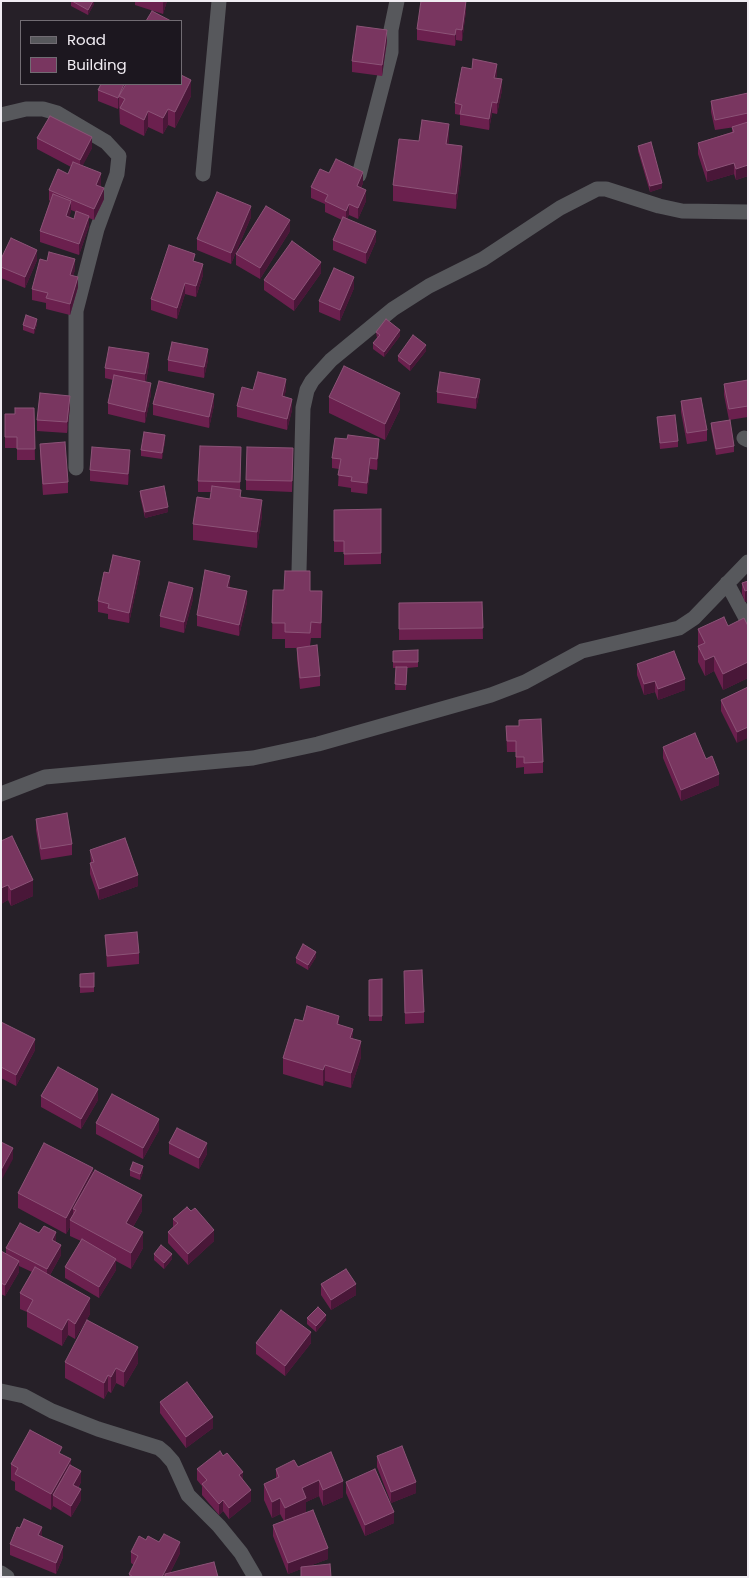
<!DOCTYPE html>
<style>
body{margin:0}
#map{position:relative;width:749px;height:1578px;overflow:hidden;background:#262028;font-family:Poppins,sans-serif}
canvas{display:block}
.frame{position:absolute;inset:0;border:2px solid #f0ecf2;pointer-events:none}
.legend{position:absolute;left:20px;top:20px;width:162px;height:65px;box-sizing:border-box;background:#1c171f;border:1px solid #716c73;margin:0;padding:6px 9px;list-style:none;font-size:15px;color:#f0ecf2}
.legend li{display:flex;align-items:center;gap:10px;height:25px}
.legend b{width:25px;border:1px solid #716c73}
</style>
<div id="map">
<canvas width="749" height="1578"></canvas>
<div class="frame"></div>
<ul class="legend">
<li><b style="height:6px;background:#57585c"></b>Road</li>
<li><b style="height:14px;background:#793660"></b>Building</li>
</ul>
</div>
<script>
const g = document.querySelector('canvas').getContext('2d');
g.lineJoin = 'round';
const shape = rows => new Path2D(rows.map(r => 'M' + r).join(''));
function strokePath(path, color, width, dash) { g.strokeStyle = color; g.lineWidth = width; g.lineCap = dash ? 'butt' : 'round'; g.setLineDash(dash || []); g.stroke(path); }
function paint(path, color) { g.fillStyle = color; g.fill(path, 'evenodd'); }
strokePath(shape([
 [1,115,26,109,43,109,57,113,106,142,119,156,117,174,97,229,76,311,76,468],
 [203,174,219,1],
 [359,175,391,52,391,30,397,1],
 [744,438,748,440],
 [299,571,303,408,307,390,312,381,331,360,393,309,429,286,483,259,560,208,597,189,606,189,659,206,682,211,748,212],
 [727,583,748,622],
 [1,794,45,777,253,758,318,744,491,695,525,682,582,651,679,628,694,618,748,562],
 [1,1391,24,1396,52,1411,98,1429,159,1448,165,1453,173,1462,188,1495,219,1526,241,1553,255,1577],
 [1,1573,7,1577]
]), '#57585c', 15);
paint(shape([
 [71,1,94,1,94,4,88,15,71,6],
 [135,1,167,1,163,14,135,5],
 [466,11,462,41,456,40,455,46,417,40,417,29],
 [387,41,382,76,352,72,352,61],
 [497,74,496,78,502,90,497,114,492,113,489,130,460,125,460,115,455,114,455,103],
 [98,90,191,96,175,128,168,125,163,134,148,127,144,136,120,124,119,104,118,109,98,101],
 [748,93,748,176,736,180,734,174,707,182,698,154,698,143,732,132,732,127,735,127,715,130,711,112,711,101],
 [37,138,92,148,82,166,101,184,100,187,104,199,94,220,89,218,89,226,79,255,40,242,40,231,50,201,49,200,49,190,68,174,71,167,37,149],
 [71,210,76,212,74,219,69,217],
 [449,140,448,144,462,162,456,209,393,201,393,185,419,141],
 [638,146,662,188,650,192,638,151],
 [329,173,363,183,361,188,366,201,358,219,349,215,347,218,376,241,366,264,333,250,333,240,342,220,325,212,325,204,311,198,311,187],
 [251,217,231,264,197,250,197,239],
 [290,231,260,279,236,265,236,254],
 [1,259,37,260,25,288,1,278],
 [195,261,203,275,196,297,185,294,177,319,151,310,151,299],
 [75,270,73,275,78,287,70,315,46,309,46,303,32,300,32,289],
 [321,273,294,311,264,290,264,280],
 [354,288,340,321,319,312,319,301],
 [37,324,34,334,23,330,23,325],
 [376,332,400,336,384,357,373,349,373,343,377,338],
 [426,351,410,371,398,361,398,356],
 [168,360,208,360,204,378,168,371],
 [149,364,146,382,151,394,145,423,108,414,108,403,113,380,105,378,105,368],
 [748,380,748,417,729,420,724,395,724,384],
 [253,390,286,390,284,397,292,410,287,430,237,417,237,406],
 [480,390,476,409,437,403,437,392],
 [329,397,400,409,385,440,329,413],
 [681,401,707,430,707,441,687,444,681,412],
 [153,404,214,405,209,428,153,415],
 [70,407,67,433,37,431,37,420],
 [34,408,35,460,17,460,17,448,5,448,5,414,15,414],
 [657,417,678,441,678,447,660,449],
 [711,423,734,446,734,452,716,455,711,429],
 [165,441,162,459,141,456,141,450],
 [40,444,68,482,68,493,43,495,40,455],
 [379,450,377,470,370,469,367,494,351,492,351,488,338,486,339,469,332,468,332,458],
 [241,458,240,490,241,497,262,515,257,548,193,540,193,524,210,499,211,492,198,492,198,481],
 [293,459,292,492,246,490,246,480],
 [130,461,128,485,90,481,90,470],
 [140,491,168,512,145,518,140,496],
 [381,509,381,564,344,565,344,552,334,552,334,510],
 [140,572,129,623,108,619,108,614,98,612,98,601,109,573],
 [748,581,748,601,745,602,742,594,742,583],
 [273,590,322,591,321,638,311,638,310,646,320,676,320,686,300,689,297,659,297,648,285,648,285,639,272,639],
 [193,599,184,633,160,627,160,616],
 [247,602,239,636,197,626,197,615],
 [482,602,483,639,399,640,399,603],
 [728,626,748,626,748,678,723,690,714,671,705,676,698,662,698,629],
 [418,650,418,667,407,668,406,690,395,690,396,668,393,668,393,651],
 [637,664,685,690,658,700,655,692,644,695,637,675],
 [748,687,737,743,721,711,721,700],
 [506,726,543,762,543,773,524,774,524,767,516,768,516,752,507,752],
 [663,747,706,759,719,785,681,801,663,758],
 [36,819,72,844,72,855,41,860,36,830],
 [1,841,33,896,11,906,8,900,1,904],
 [90,850,138,886,99,900,90,874,90,863,91,863],
 [105,935,139,953,139,964,107,967],
 [316,957,308,970,296,963,296,958],
 [404,971,424,1012,424,1023,405,1024],
 [94,973,94,992,80,993,80,974],
 [382,979,382,1021,369,1021,369,980],
 [303,1021,353,1039,361,1057,351,1088,325,1081,323,1086,283,1074,283,1058],
 [1,1022,35,1050,16,1086,1,1078],
 [41,1096,98,1100,81,1129,41,1107],
 [96,1123,159,1130,143,1159,96,1134],
 [169,1143,207,1154,199,1169,169,1154],
 [130,1170,143,1172,140,1180,130,1176],
 [93,1174,142,1211,133,1227,143,1248,131,1269,116,1261,116,1270,99,1298,65,1278,65,1267,81,1241,70,1236,70,1227,66,1234,18,1208,18,1193],
 [173,1219,214,1241,188,1265,168,1243,168,1232,173,1227],
 [56,1242,61,1255,50,1275,90,1314,75,1339,68,1335,62,1346,27,1327,27,1312,20,1309,20,1293,32,1272,19,1266,19,1272,5,1296,1,1294,1,1251,6,1254,6,1248],
 [154,1254,172,1259,164,1269,154,1260],
 [321,1284,356,1295,331,1310,321,1295],
 [307,1318,326,1320,316,1332,307,1324],
 [256,1343,311,1343,285,1376,256,1354],
 [65,1362,138,1363,124,1387,116,1383,111,1393,108,1391,104,1399,65,1378],
 [160,1402,213,1428,186,1448,160,1413],
 [331,1452,343,1497,323,1506,319,1496,306,1502,306,1512,328,1559,309,1566,331,1577,301,1577,301,1569,288,1574,273,1536,273,1525,284,1521,280,1514,272,1518,264,1500,264,1484,276,1478,276,1469,298,1467],
 [62,1454,71,1465,81,1482,78,1488,81,1500,71,1517,53,1506,51,1510,15,1490,15,1482,11,1480,11,1464],
 [377,1456,416,1493,391,1503,377,1467],
 [197,1469,243,1480,251,1501,229,1519,223,1511,219,1515,202,1495,202,1486,197,1480],
 [346,1482,394,1523,365,1536,346,1493],
 [42,1536,63,1557,56,1574,10,1555,10,1544],
 [146,1540,180,1553,170,1573,218,1577,129,1577,129,1574,134,1565,131,1563,131,1552]
]), '#6b204e');
paint(shape([
 [93,1,94,1,94,4,88,15,88,10],
 [164,1,167,1,163,14,163,3],
 [466,1,466,11,462,41,462,30],
 [456,29,456,40,455,46,455,35],
 [387,30,387,41,382,76,382,65],
 [497,64,497,74,494,89,494,78],
 [502,79,502,90,497,114,497,103],
 [191,80,191,96,175,128,175,112],
 [124,84,128,84,119,96,119,104,118,109,118,98],
 [492,102,492,113,489,130,489,119],
 [168,109,168,125,163,134,163,118],
 [148,111,148,127,144,136,144,120],
 [449,124,449,140,446,160,446,144],
 [92,137,92,148,80,171,80,160],
 [462,146,462,162,456,209,456,194],
 [748,157,748,176,736,180,736,169],
 [734,163,734,174,707,182,707,171],
 [363,172,363,183,357,196,357,186],
 [101,173,101,184,96,196,96,185],
 [662,183,662,188,650,192,650,186],
 [104,188,104,199,94,220,94,209],
 [366,190,366,201,358,219,358,208],
 [71,201,71,212,66,227,66,216],
 [349,204,349,215,346,221,346,211],
 [251,206,251,217,231,264,231,253],
 [89,216,89,226,79,255,79,244],
 [290,220,290,231,260,279,260,268],
 [376,231,376,241,366,264,366,253],
 [37,250,37,260,25,288,25,277],
 [75,259,75,270,70,286,70,275],
 [321,262,321,273,294,311,294,300],
 [203,264,203,275,196,297,196,286],
 [78,277,78,287,70,315,70,304],
 [354,277,354,288,340,321,340,310],
 [185,283,185,294,177,319,177,308],
 [37,319,37,324,34,334,34,329],
 [400,330,400,336,384,357,384,352],
 [426,345,426,351,410,371,410,365],
 [208,349,208,360,204,378,204,367],
 [149,353,149,364,145,385,145,374],
 [286,379,286,390,282,407,282,396],
 [480,379,480,390,476,409,476,398],
 [151,383,151,394,145,423,145,412],
 [400,393,400,409,385,440,385,424],
 [214,394,214,405,209,428,209,417],
 [70,396,70,407,67,433,67,422],
 [292,399,292,410,287,430,287,419],
 [165,435,165,441,162,459,162,453],
 [379,439,379,450,377,470,377,459],
 [130,450,130,461,128,485,128,474],
 [370,458,370,469,367,494,367,483],
 [262,500,262,515,257,548,257,532],
 [168,507,168,512,145,518,145,512],
 [140,561,140,572,129,623,129,613],
 [230,576,230,587,227,598,227,587],
 [193,588,193,599,184,633,184,622],
 [748,590,748,601,745,602,745,591],
 [247,591,247,602,239,636,239,625],
 [714,656,714,671,705,676,705,660],
 [748,662,748,678,723,690,723,674],
 [685,679,685,690,658,700,658,689],
 [655,681,655,692,644,695,644,684],
 [748,727,748,738,737,743,737,732],
 [719,774,719,785,681,801,681,790],
 [138,875,138,886,99,900,99,889],
 [33,880,33,896,11,906,11,890],
 [8,885,8,900,1,904,1,888],
 [316,952,316,957,308,970,308,965],
 [339,1016,339,1032,337,1024],
 [353,1029,353,1045,350,1038],
 [35,1039,35,1050,16,1086,16,1075],
 [361,1041,361,1057,351,1088,351,1073],
 [325,1065,325,1081,323,1086,323,1070],
 [98,1089,98,1100,81,1129,81,1119],
 [159,1119,159,1130,143,1159,143,1148],
 [207,1143,207,1154,199,1169,199,1158],
 [13,1148,13,1159,1,1181,1,1170],
 [143,1166,143,1172,140,1180,140,1174],
 [93,1168,93,1184,76,1210,73,1209,73,1221,70,1220,70,1227,66,1234,66,1218],
 [142,1195,142,1211,126,1239,126,1223],
 [214,1230,214,1241,188,1265,188,1254],
 [56,1232,56,1243,52,1240],
 [143,1232,143,1248,131,1269,131,1253],
 [61,1245,61,1255,47,1280,47,1269],
 [172,1254,172,1259,164,1269,164,1263],
 [116,1259,116,1270,99,1298,99,1287],
 [19,1261,19,1272,5,1296,5,1285],
 [356,1284,356,1295,331,1310,331,1300],
 [90,1298,90,1314,75,1339,75,1324],
 [326,1315,326,1320,316,1332,316,1326],
 [68,1319,68,1335,62,1346,62,1330],
 [311,1332,311,1343,285,1376,285,1366],
 [138,1347,138,1363,124,1387,124,1372],
 [116,1368,116,1383,111,1393,111,1377],
 [108,1375,108,1391,104,1399,104,1383],
 [213,1417,213,1428,186,1448,186,1437],
 [71,1459,71,1475,53,1495,53,1506,51,1510,51,1494],
 [81,1471,81,1482,73,1496,73,1485],
 [243,1472,243,1482,239,1475],
 [319,1480,319,1496,306,1502,306,1514,285,1524,285,1508,302,1488],
 [343,1481,343,1497,323,1506,323,1490],
 [416,1482,416,1493,391,1503,391,1492],
 [81,1489,81,1500,71,1517,71,1506],
 [251,1490,251,1501,229,1519,229,1508],
 [280,1498,280,1514,272,1518,272,1502],
 [223,1500,223,1511,219,1515,219,1504],
 [394,1512,394,1523,365,1536,365,1525],
 [42,1527,42,1538,38,1535],
 [180,1542,180,1553,168,1577,165,1574,165,1577,162,1577],
 [63,1546,63,1557,56,1574,56,1563],
 [328,1548,328,1559,288,1574,288,1563]
]), '#491738');
const building = shape([
 [72,1,93,1,88,10,72,1],
 [421,1,466,1,462,30,456,29,455,35,417,29,421,1],
 [152,11,171,21,146,21,152,11],
 [357,26,387,30,382,65,352,61,357,26],
 [473,59,497,64,494,78,502,79,497,103,492,102,489,119,460,114,462,105,455,103,462,67,472,69,473,59],
 [181,75,191,80,175,112,168,109,163,118,148,111,144,120,120,108,125,99,119,96,126,84,181,84,181,75],
 [101,84,124,84,118,98,98,90,101,84],
 [748,93,748,113,715,120,711,101,748,93],
 [50,116,92,137,80,160,37,138,50,116],
 [422,120,449,124,446,144,462,146,456,194,393,185,399,139,419,141,422,120],
 [748,122,748,165,736,169,734,163,707,171,698,143,734,132,732,127,748,122],
 [651,142,662,183,650,186,638,146,651,142],
 [336,159,363,172,357,186,366,190,358,208,349,204,346,211,325,201,328,195,311,187,320,169,329,173,336,159],
 [73,162,101,173,96,185,104,188,94,209,49,190,58,169,68,174,73,162],
 [217,192,251,206,231,253,197,239,217,192],
 [53,194,71,201,66,216,74,219,76,211,89,216,79,244,40,231,53,194],
 [266,206,290,220,260,268,236,254,266,206],
 [343,217,376,231,366,253,333,240,343,217],
 [11,238,37,250,25,277,1,267,1,259,11,238],
 [292,241,321,262,294,300,264,280,292,241],
 [169,245,195,254,193,261,203,264,196,286,185,283,177,308,151,299,169,245],
 [49,252,75,259,70,275,78,277,70,304,46,298,48,293,32,289,40,259,47,261,49,252],
 [334,268,354,277,340,310,319,301,334,268],
 [26,315,37,319,34,329,23,325,26,315],
 [386,319,400,330,384,352,373,343,380,335,376,332,386,319],
 [413,335,426,345,410,365,398,356,413,335],
 [172,342,208,349,204,367,168,360,172,342],
 [109,347,149,353,145,374,105,368,109,347],
 [344,366,400,393,385,424,329,397,344,366],
 [258,372,286,379,282,396,292,399,287,419,237,406,242,387,253,390,258,372],
 [440,372,480,379,476,398,437,392,440,372],
 [114,375,151,383,145,412,108,403,114,375],
 [748,380,748,406,729,409,724,384,748,380],
 [159,381,214,394,209,417,153,404,159,381],
 [40,393,70,396,67,422,37,420,40,393],
 [701,398,707,430,687,433,681,401,701,398],
 [15,408,34,408,35,449,17,449,17,437,5,437,5,414,15,414,15,408],
 [675,415,678,441,660,443,657,417,675,415],
 [730,420,734,446,716,449,711,423,730,420],
 [144,432,165,435,162,453,141,450,144,432],
 [348,435,379,439,377,459,370,458,367,483,351,481,352,477,338,475,341,459,332,458,335,438,347,439,348,435],
 [65,442,68,482,43,484,40,444,65,442],
 [200,446,241,447,240,482,198,481,200,446],
 [92,447,130,450,128,474,90,470,92,447],
 [247,447,293,448,292,481,246,480,247,447],
 [164,486,168,507,145,512,140,491,164,486],
 [212,486,241,490,240,497,262,500,257,532,193,524,197,497,210,499,212,486],
 [381,509,381,553,344,554,344,541,334,541,334,510,381,509],
 [113,555,140,561,129,613,108,608,109,604,98,601,104,572,109,573,113,555],
 [205,570,230,576,227,587,247,591,239,625,197,615,205,570],
 [285,571,310,571,310,591,322,591,321,623,311,622,310,633,285,632,285,623,272,623,273,590,284,590,285,571],
 [748,581,748,590,745,591,742,583,748,581],
 [169,582,193,588,184,622,160,616,169,582],
 [482,602,483,628,399,629,399,603,482,602],
 [724,617,728,626,744,618,748,626,748,662,723,674,714,656,705,660,698,646,705,643,698,629,724,617],
 [317,645,320,676,300,678,297,648,317,645],
 [418,650,418,662,393,662,393,651,418,650],
 [674,651,685,679,658,689,655,681,644,684,637,664,674,651],
 [396,667,407,667,406,685,395,684,396,667],
 [748,687,748,727,737,732,721,700,748,687],
 [541,719,543,762,524,763,524,757,516,757,516,741,507,741,506,726,519,726,519,720,541,719],
 [695,733,706,759,712,756,719,774,681,790,663,747,695,733],
 [67,813,72,844,41,849,36,819,67,813],
 [12,836,33,880,11,890,8,885,1,888,1,841,12,836],
 [125,838,138,875,99,889,90,863,94,862,90,850,125,838],
 [137,932,139,953,107,956,105,935,137,932],
 [303,944,316,952,308,965,296,958,303,944],
 [422,970,424,1012,405,1013,404,971,422,970],
 [94,973,94,987,80,987,80,974,94,973],
 [382,979,382,1016,369,1016,369,980,382,979],
 [307,1006,339,1016,337,1024,353,1029,350,1038,361,1041,351,1073,325,1065,323,1070,283,1058,295,1019,303,1021,307,1006],
 [1,1022,35,1039,16,1075,1,1067,1,1022],
 [58,1067,98,1089,81,1119,41,1096,58,1067],
 [112,1094,159,1119,143,1148,96,1123,112,1094],
 [177,1128,207,1143,199,1158,169,1143,177,1128],
 [1,1142,13,1148,1,1170,1,1142],
 [44,1143,93,1168,66,1218,18,1193,44,1143],
 [133,1162,143,1166,140,1174,130,1170,133,1162],
 [95,1170,142,1195,126,1223,143,1232,131,1253,70,1220,76,1210,73,1209,95,1170],
 [187,1207,191,1211,195,1208,214,1230,188,1254,168,1232,178,1223,173,1219,187,1207],
 [20,1223,39,1233,44,1226,56,1232,52,1240,61,1245,47,1269,6,1248,20,1223],
 [82,1239,116,1259,99,1287,65,1267,82,1239],
 [161,1245,172,1254,164,1263,154,1254,161,1245],
 [1,1251,19,1261,5,1285,1,1283,1,1251],
 [35,1267,90,1298,75,1324,68,1319,62,1330,27,1311,33,1300,20,1293,35,1267],
 [346,1269,356,1284,331,1300,321,1284,346,1269],
 [318,1307,326,1315,316,1326,307,1318,318,1307],
 [281,1310,311,1332,285,1366,256,1343,281,1310],
 [87,1320,138,1347,124,1372,116,1368,111,1377,108,1375,104,1383,65,1362,87,1320],
 [187,1382,213,1417,186,1437,160,1402,187,1382],
 [30,1430,62,1447,59,1453,71,1459,51,1494,15,1474,18,1468,11,1464,30,1430],
 [402,1446,416,1482,391,1492,377,1456,402,1446],
 [220,1451,223,1456,227,1453,243,1472,239,1475,251,1490,229,1508,223,1500,219,1504,202,1484,207,1480,197,1469,220,1451],
 [331,1452,343,1481,323,1490,319,1480,302,1488,306,1498,285,1508,280,1498,272,1502,264,1484,279,1477,276,1469,294,1460,298,1467,331,1452],
 [70,1465,81,1471,73,1485,81,1489,71,1506,53,1495,70,1465],
 [375,1469,394,1512,365,1525,346,1482,375,1469],
 [313,1510,328,1548,288,1563,273,1525,313,1510],
 [24,1519,42,1527,38,1535,63,1546,56,1563,10,1544,17,1527,20,1528,24,1519],
 [164,1534,180,1542,162,1577,133,1577,129,1574,138,1556,131,1552,139,1536,146,1540,148,1536,159,1542,164,1534],
 [214,1562,218,1577,165,1577,165,1574,214,1562],
 [330,1564,331,1577,301,1577,301,1567,330,1564]
]);
paint(building, '#793660');
strokePath(building, '#8c5377', 1);
</script>
